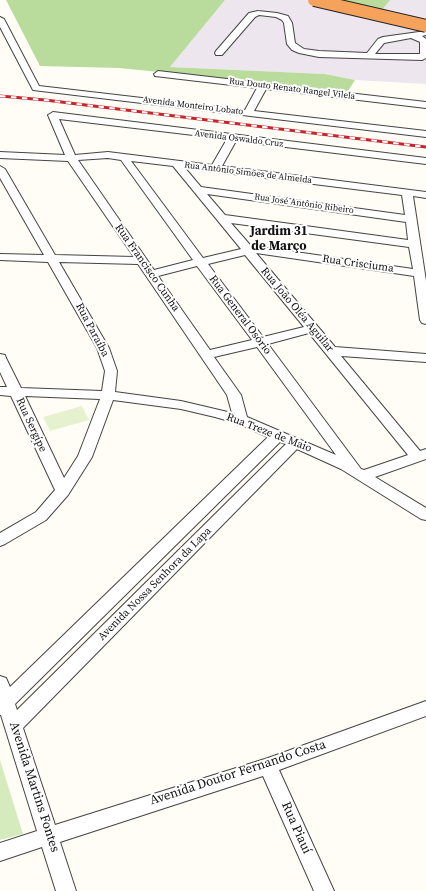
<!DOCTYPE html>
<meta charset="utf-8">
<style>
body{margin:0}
canvas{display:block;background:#fffdf5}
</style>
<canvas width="426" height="891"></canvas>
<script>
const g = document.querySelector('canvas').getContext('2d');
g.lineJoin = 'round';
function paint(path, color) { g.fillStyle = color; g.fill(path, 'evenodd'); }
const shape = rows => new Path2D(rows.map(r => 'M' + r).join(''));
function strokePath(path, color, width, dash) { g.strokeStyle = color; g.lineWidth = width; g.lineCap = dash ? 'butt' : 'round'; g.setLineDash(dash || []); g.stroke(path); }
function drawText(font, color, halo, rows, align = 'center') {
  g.font = font + ' "Source Serif 4",serif'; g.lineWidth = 4; g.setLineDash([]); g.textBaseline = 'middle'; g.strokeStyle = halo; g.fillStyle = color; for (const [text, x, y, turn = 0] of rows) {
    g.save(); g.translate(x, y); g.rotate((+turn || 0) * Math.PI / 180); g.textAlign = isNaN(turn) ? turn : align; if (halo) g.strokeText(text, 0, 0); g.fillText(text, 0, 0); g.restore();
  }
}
paint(shape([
 [225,0,426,0,426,84,355,80,325,74,170,67]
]), '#eee6ef');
paint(shape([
 [0,760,23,834,0,840]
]), '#d5ebbd');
paint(shape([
 [6,0,225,0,170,67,325,74,355,80,348,91,119,68,40,66],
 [327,0,390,0,380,12]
]), '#b9dc9c');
paint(shape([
 [82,406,89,420,50,431,43,417]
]), '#e6f2cf');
const minor = shape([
 [258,11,277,13,288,16,292,23,295,43,304,49,319,51,367,53,378,39,383,37,426,31,426,35,422,36,426,39,426,58,422,60,319,57,299,53,292,50,287,44,284,23,282,20,276,17,259,15,255,17,222,55,216,55,215,53,216,51,249,13,258,11],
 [411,38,420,42,420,54,375,54,384,43,411,38],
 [0,17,4,19,39,86,245,110,257,88,155,76,154,74,158,71,426,102,426,108,266,89,254,111,426,131,426,137,33,90,0,27,0,17],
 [53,112,426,158,426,164,236,141,222,166,426,192,426,198,413,196,426,281,426,324,422,323,420,320,414,276,256,253,335,347,426,354,426,362,341,356,420,451,426,449,426,459,375,477,426,508,426,520,421,519,341,469,297,449,23,728,55,825,268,758,426,701,426,716,279,770,334,891,314,891,263,776,60,842,76,891,56,891,42,847,0,861,0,843,37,831,1,715,0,715,0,676,6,678,10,687,268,437,236,423,215,417,181,409,113,400,92,457,68,495,46,520,5,544,0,546,0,533,36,512,55,490,11,396,0,395,0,387,7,387,0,372,0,354,5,355,6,358,21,388,102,391,105,371,97,348,48,262,0,260,0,254,44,255,0,178,0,166,5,169,55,255,134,257,68,161,0,158,0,152,65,155,48,115,53,112],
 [59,119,227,139,212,165,108,152,75,155,59,119],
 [108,158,121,160,193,260,154,270,78,160,108,158],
 [131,161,173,166,241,249,203,258,131,161],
 [185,168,402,195,405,215,201,187,185,168],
 [207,194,406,222,408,240,225,215,207,194],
 [231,223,409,247,413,269,254,246,251,246,231,223],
 [245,255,304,327,263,337,208,264,245,255],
 [59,262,138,264,227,395,232,413,181,401,115,392,117,371,109,348,59,262],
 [197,266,252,340,210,350,158,276,197,266],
 [309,333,408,455,364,470,361,469,268,344,309,333],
 [257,347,336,455,247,417,241,395,214,357,257,347],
 [25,396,100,399,78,456,64,478,25,396],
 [280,442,286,444,17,710,15,704,280,442]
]);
strokePath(minor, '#444', 2);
paint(minor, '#fff');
const rail = shape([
 [0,96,45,100,426,147]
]);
strokePath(rail, '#c4262e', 3);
strokePath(rail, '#fff', 2, [5.5]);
const highwayBridge = shape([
 [314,0,426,26]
]);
strokePath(highwayBridge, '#222', 14, []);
strokePath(highwayBridge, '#f5a25d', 12);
drawText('9px', '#111', '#fff', [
 ["Rua Douto Renato Rangel Vilela",292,89,7],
 ["Avenida Monteiro Lobato",193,106,7],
 ["Avenida Oswaldo Cruz",239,139,7],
 ["Rua Antônio Simões de Almeida",248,173,7],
 ["Rua José Antônio Ribeiro",304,204,8]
]);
drawText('11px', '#111', '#fff', [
 ["Rua Crisciuma",358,264,8],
 ["Rua Francisco Cunha",147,268,55],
 ["Rua João Oléa Aguilar",297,310,50],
 ["Rua General Osório",240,315,53],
 ["Rua Paraíba",92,330,62],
 ["Rua Sergípe",31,425,65],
 ["Rua Treze de Maio",269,433,21],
 ["Avenida Nossa Senhora da Lapa",155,584,-45]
]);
drawText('bold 13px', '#111', '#fff', [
 ["Jardim 31",279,232],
 ["de Março",279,247]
]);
drawText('13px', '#111', '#fff', [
 ["Avenida Doutor Fernando Costa",238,773,-18],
 ["Avenida Martins Fontes",34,787,72],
 ["Rua Piauí",296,828,66]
]);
</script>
